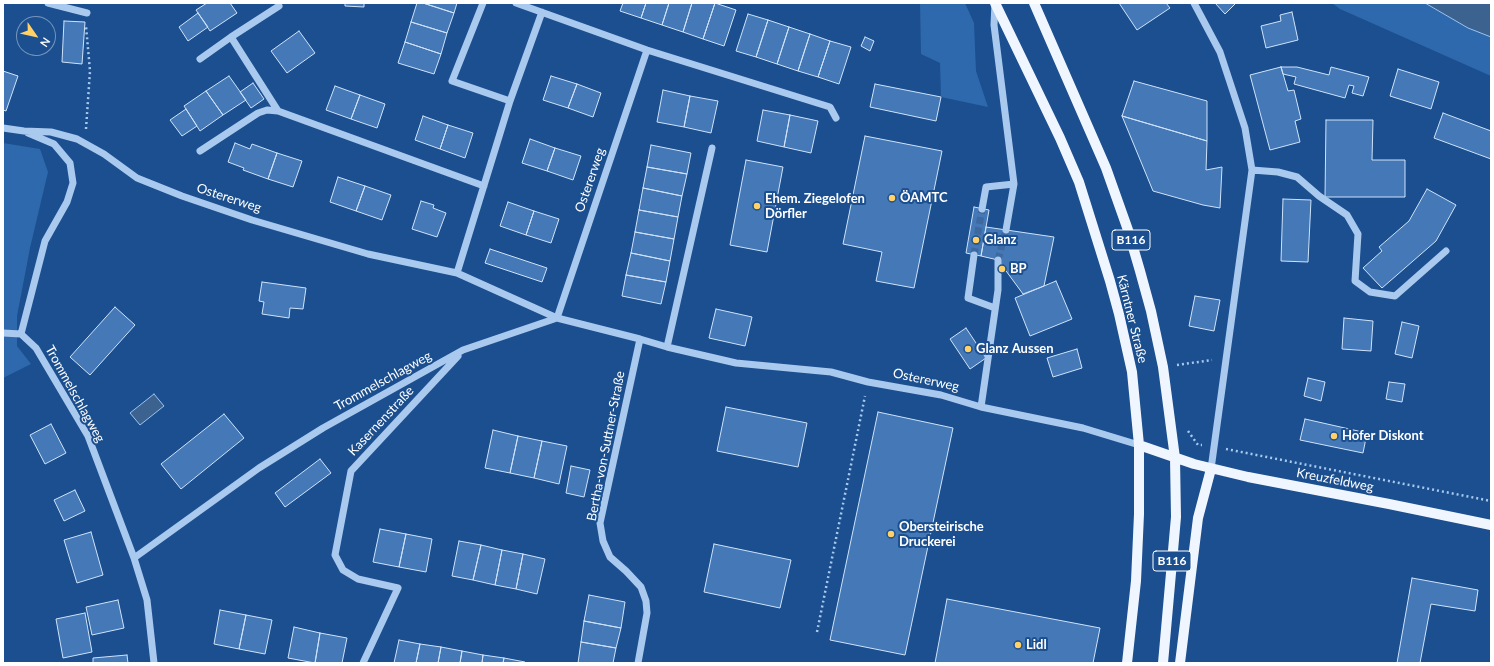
<!DOCTYPE html>
<meta charset="utf-8">
<style>
body{margin:0}
#map{position:relative;width:1494px;height:666px;overflow:hidden;background:#1b4f8f;font-family:Lato,sans-serif}
canvas{display:block}
.frame{position:absolute;inset:0;border:4px solid #fff;pointer-events:none}
.north{position:absolute;left:16px;top:16px;width:40px;height:40px;box-sizing:border-box;background:#1b4f8f;border:1px solid #7695bc;border-radius:50%;rotate:124deg;font-size:11px;font-weight:700;line-height:16px;text-align:center;color:#fff}
.north::after{content:'';display:block;margin:auto;width:14px;height:18px;background:#ffd166;clip-path:polygon(50% 0,100% 100%,50% 72%,0 100%)}
</style>
<div id="map">
<canvas width="1494" height="666"></canvas>
<div class="frame"></div>
<div class="north">N</div>
</div>
<script>
const g = document.querySelector('canvas').getContext('2d');
g.lineJoin = 'round';
function paint(path, color) { g.fillStyle = color; g.fill(path, 'evenodd'); }
const shape = rows => new Path2D(rows.map(r => 'M' + r).join(''));
function strokePath(path, color, width, dash) { g.strokeStyle = color; g.lineWidth = width; g.lineCap = dash ? 'butt' : 'round'; g.setLineDash(dash || []); g.stroke(path); }
function drawText(font, color, halo, rows, align = 'center') {
  g.font = font + ' Lato,sans-serif'; g.lineWidth = 4; g.setLineDash([]); g.textBaseline = 'middle'; g.strokeStyle = halo; g.fillStyle = color; for (const [text, x, y, turn = 0] of rows) {
    g.save(); g.translate(x, y); g.rotate((+turn || 0) * Math.PI / 180); g.textAlign = isNaN(turn) ? turn : align; if (halo) g.strokeText(text, 0, 0); g.fillText(text, 0, 0); g.restore();
  }
}
paint(shape([
 [920,3,965,3,974,23,976,71,988,107,941,97,940,63,921,54],
 [1332,3,1425,3,1468,28,1491,37,1491,76,1340,9],
 [3,143,40,149,48,172,30,248,17,316,17,346,31,364,3,378]
]), '#2e69ad');
const water = shape([
 [1425,3,1491,3,1491,37,1468,28,1425,3],
 [154,394,164,406,140,425,130,413,154,394]
]);
paint(water, '#3c6290');
strokePath(water, '#9cc4f0', 1);
const building = shape([
 [207,3,230,3,237,13,210,31,196,10,207,3],
 [345,3,364,3,364,7,345,6,345,3],
 [417,3,423,3,454,13,447,33,411,22,417,3],
 [423,3,457,3,454,13,423,3],
 [623,3,646,3,641,18,620,11,623,3],
 [646,3,669,3,662,25,641,18,646,3],
 [669,3,692,3,683,32,662,25,669,3],
 [692,3,715,3,703,39,683,32,692,3],
 [715,3,736,10,724,46,703,39,715,3],
 [1119,3,1166,3,1170,8,1137,30,1119,3],
 [1215,3,1236,3,1225,14,1215,3],
 [1292,12,1298,40,1266,48,1261,26,1281,21,1280,15,1292,12],
 [198,13,208,27,188,41,179,27,198,13],
 [748,14,768,20,756,57,736,51,748,14],
 [768,20,789,27,777,64,756,57,768,20],
 [64,21,85,22,82,64,62,62,64,21],
 [411,22,447,33,441,54,405,42,411,22],
 [789,27,810,34,798,71,777,64,789,27],
 [299,31,315,53,287,73,271,51,299,31],
 [810,34,830,41,818,77,798,71,810,34],
 [865,37,874,41,870,51,861,46,865,37],
 [830,41,851,47,839,84,818,77,830,41],
 [405,42,441,54,434,74,398,63,405,42],
 [1281,67,1288,91,1294,90,1301,119,1295,121,1300,142,1270,150,1250,75,1281,67],
 [1281,67,1297,67,1329,75,1331,67,1369,77,1363,96,1352,93,1354,86,1349,85,1345,98,1294,84,1296,77,1283,74,1281,67],
 [1398,69,1439,82,1431,109,1390,96,1398,69],
 [3,71,18,76,6,111,3,110,3,71],
 [229,76,246,100,223,115,206,91,229,76],
 [551,76,577,84,568,108,543,100,551,76],
 [1134,81,1207,101,1207,141,1122,116,1134,81],
 [253,83,264,99,251,108,240,92,253,83],
 [577,84,601,93,593,117,568,108,577,84],
 [875,84,941,97,936,121,870,107,875,84],
 [335,86,360,95,351,119,326,110,335,86],
 [663,90,690,96,684,127,657,122,663,90],
 [206,91,223,115,200,131,184,106,206,91],
 [360,95,385,104,377,128,351,119,360,95],
 [690,96,718,101,711,133,684,127,690,96],
 [186,109,197,126,182,136,170,120,186,109],
 [763,110,790,115,784,147,757,141,763,110],
 [1443,113,1491,131,1491,159,1434,138,1443,113],
 [790,115,818,121,811,153,784,147,790,115],
 [423,116,448,125,440,149,415,140,423,116],
 [1122,116,1207,141,1206,170,1222,167,1220,208,1203,205,1153,191,1122,116],
 [1326,120,1373,120,1372,160,1405,160,1405,197,1325,197,1326,120],
 [448,125,473,133,465,158,440,149,448,125],
 [865,136,942,151,914,288,876,281,882,252,843,244,865,136],
 [530,139,555,148,547,171,522,163,530,139],
 [235,143,250,149,252,144,277,153,268,179,243,170,244,168,228,162,235,143],
 [651,145,691,153,687,174,647,167,651,145],
 [555,148,581,156,573,180,547,171,555,148],
 [277,153,302,161,293,187,268,179,277,153],
 [746,160,783,167,767,252,730,245,746,160],
 [647,167,687,174,682,196,643,188,647,167],
 [338,177,365,186,356,211,330,202,338,177],
 [365,186,391,195,382,220,356,211,365,186],
 [643,188,682,196,678,217,639,210,643,188],
 [1427,189,1456,205,1436,241,1382,288,1363,268,1382,251,1379,247,1409,221,1427,189],
 [1283,199,1311,200,1308,262,1281,261,1283,199],
 [421,201,434,205,433,208,446,213,437,237,412,229,421,201],
 [508,202,534,211,526,235,500,226,508,202],
 [974,207,989,210,981,256,966,253,974,207],
 [639,210,678,217,674,239,635,232,639,210],
 [534,211,559,219,551,243,526,235,534,211],
 [986,227,1054,237,1044,286,1023,294,998,260,981,256,986,227],
 [635,232,674,239,670,261,631,253,635,232],
 [490,249,547,268,542,282,485,263,490,249],
 [631,253,670,261,666,282,626,275,631,253],
 [626,275,666,282,661,304,622,296,626,275],
 [1056,281,1072,319,1030,336,1015,298,1056,281],
 [262,282,306,288,303,309,290,308,289,318,262,314,264,302,259,301,262,282],
 [1195,296,1220,300,1214,331,1189,326,1195,296],
 [115,307,135,325,90,375,70,357,115,307],
 [716,309,752,317,745,346,709,338,716,309],
 [1344,318,1373,321,1371,351,1342,349,1344,318],
 [1402,322,1419,326,1412,358,1395,354,1402,322],
 [966,328,986,358,970,369,950,339,966,328],
 [1077,349,1082,368,1053,377,1047,358,1077,349],
 [1308,378,1325,382,1321,401,1304,396,1308,378],
 [1389,382,1405,384,1402,402,1386,399,1389,382],
 [726,407,807,423,798,467,717,451,726,407],
 [878,412,953,428,905,655,830,640,878,412],
 [224,414,244,438,181,489,161,464,224,414],
 [1305,419,1367,433,1363,453,1300,440,1305,419],
 [51,424,66,453,45,464,30,435,51,424],
 [493,430,518,436,510,473,485,468,493,430],
 [518,436,542,441,534,478,510,473,518,436],
 [542,441,567,446,559,484,534,478,542,441],
 [320,459,331,473,285,507,275,493,320,459],
 [571,466,590,470,584,497,566,493,571,466],
 [75,490,85,511,64,521,54,500,75,490],
 [380,529,406,534,399,567,373,562,380,529],
 [91,532,103,575,77,583,64,540,91,532],
 [406,534,432,539,426,572,399,567,406,534],
 [459,541,481,545,473,580,452,576,459,541],
 [714,544,791,560,780,608,704,592,714,544],
 [481,545,502,550,495,585,473,580,481,545],
 [502,550,523,554,516,589,495,585,502,550],
 [523,554,545,559,537,594,516,589,523,554],
 [1412,578,1478,590,1475,611,1431,604,1420,663,1397,663,1412,578],
 [589,595,625,602,621,628,584,621,589,595],
 [947,599,1100,628,1093,663,935,663,947,599],
 [118,600,124,628,92,635,86,607,118,600],
 [220,610,246,615,239,649,214,644,220,610],
 [85,613,92,652,63,658,56,619,85,613],
 [246,615,272,620,265,654,239,649,246,615],
 [584,621,621,628,616,648,581,642,584,621],
 [294,627,320,633,315,663,288,658,294,627],
 [320,633,347,638,342,663,315,663,320,633],
 [399,640,420,644,416,663,394,663,399,640],
 [581,642,616,648,613,663,578,663,581,642],
 [420,644,441,647,438,663,416,663,420,644],
 [441,647,462,651,460,663,438,663,441,647],
 [462,651,483,655,482,663,460,663,462,651],
 [127,655,128,663,93,663,93,658,127,655],
 [483,655,504,658,503,663,482,663,483,655],
 [504,658,525,662,525,663,503,663,504,658]
]);
paint(building, '#4478b7');
strokePath(building, '#cfe3fa', 1);
strokePath(shape([
 [974,255,982,209],
 [998,260,1006,230]
]), '#3d69a0', 7, [7, 3.5]);
strokePath(shape([
 [86,129,90,71,86,26],
 [1177,365,1212,360],
 [1188,431,1198,445,1202,445],
 [1226,449,1491,501],
 [817,632,865,396]
]), '#a9c9ee', 2.5, [2, 3]);
strokePath(shape([
 [48,3,87,13],
 [516,3,647,50,830,107,836,118],
 [995,3,994,25,1014,184,1006,230],
 [1194,3,1220,52,1245,128,1252,170,1211,469],
 [231,37,278,111,484,186],
 [200,59,231,37,279,6],
 [510,101,542,12],
 [3,128,24,131,51,132,77,139,104,154,137,178,182,196,252,220,368,254,457,273,557,318,640,339,667,347,736,363,831,372,868,382,941,395,981,407,1083,428,1139,445],
 [28,133,54,144,70,163,73,183,67,202,45,241,21,334,36,348,88,436,134,558],
 [200,151,258,113,267,110,278,111],
 [1252,170,1278,172,1297,177,1319,196,1347,215,1358,234,1355,281,1370,292,1395,296,1446,251],
 [982,209,986,187,1014,184],
 [974,255,968,298,995,308],
 [457,273,510,101,452,81,483,3],
 [3,333,21,334],
 [667,347,712,148],
 [981,407,998,290,998,260],
 [154,663,147,600,134,558,259,468,323,428,463,350,557,318,647,50],
 [363,663,398,588,358,579,343,570,335,555,351,471,458,356],
 [638,663,647,613,646,601,641,587,626,571,610,557,603,541,600,523,640,339]
]), '#a9c9ee', 7);
strokePath(shape([
 [995,3,1060,138,1079,182,1110,281,1119,314,1132,372,1139,445,1139,514,1136,581,1127,663],
 [1034,3,1106,168,1128,230,1140,271,1151,311,1163,367,1175,458,1176,517,1163,663],
 [1139,445,1194,464,1248,477,1389,504,1491,525],
 [1180,663,1198,518,1211,469]
]), '#f0f6ff', 10);
for (const [x, y, r, color] of [
 [892,198,4,"#ffd166"],
 [757,206,4,"#ffd166"],
 [976,240,4,"#ffd166"],
 [1002,269,4,"#ffd166"],
 [968,349,4,"#ffd166"],
 [1334,436,4,"#ffd166"],
 [891,534,4,"#ffd166"],
 [1018,645,4,"#ffd166"]
]) { const dot = new Path2D(); dot.arc(x, y, r, 0, 2 * Math.PI); g.fillStyle = color; g.fill(dot); strokePath(dot, '#1b4f8f', 1.5); }
for (const [x, y, w] of [
 [1131,240,38],
 [1172,561,38]
]) { const box = new Path2D(); box.roundRect(x - w / 2, y - 10, w, 20, 3); g.fillStyle = '#1b4f8f'; g.fill(box); strokePath(box, '#fff', 1); }
drawText('bold 12px', '#fff', null, [
 ["B116",1131,240],
 ["B116",1172,561]
]);
drawText('13px', '#fff', '#1b4f8f', [
 ["Ostererweg",590,180,-71],
 ["Ostererweg",229,198,18],
 ["Kärntner Straße",1132,319,76],
 ["Ostererweg",926,380,12],
 ["Trommelschlagweg",383,381,-29],
 ["Trommelschlagweg",75,394,61],
 ["Kasernenstraße",381,421,-47],
 ["Bertha-von-Suttner-Straße",606,446,-79],
 ["Kreuzfeldweg",1335,480,11]
]);
drawText('bold 13px', '#fff', '#1b4f8f', [
 ["ÖAMTC",900,198],
 ["Ehem. Ziegelofen",765,199],
 ["Dörfler",765,214],
 ["Glanz",984,240],
 ["BP",1010,269],
 ["Glanz Aussen",976,349],
 ["Hofer Diskont",1342,436],
 ["Obersteirische",899,527],
 ["Druckerei",899,542],
 ["Lidl",1026,645]
], 'left');
</script>
